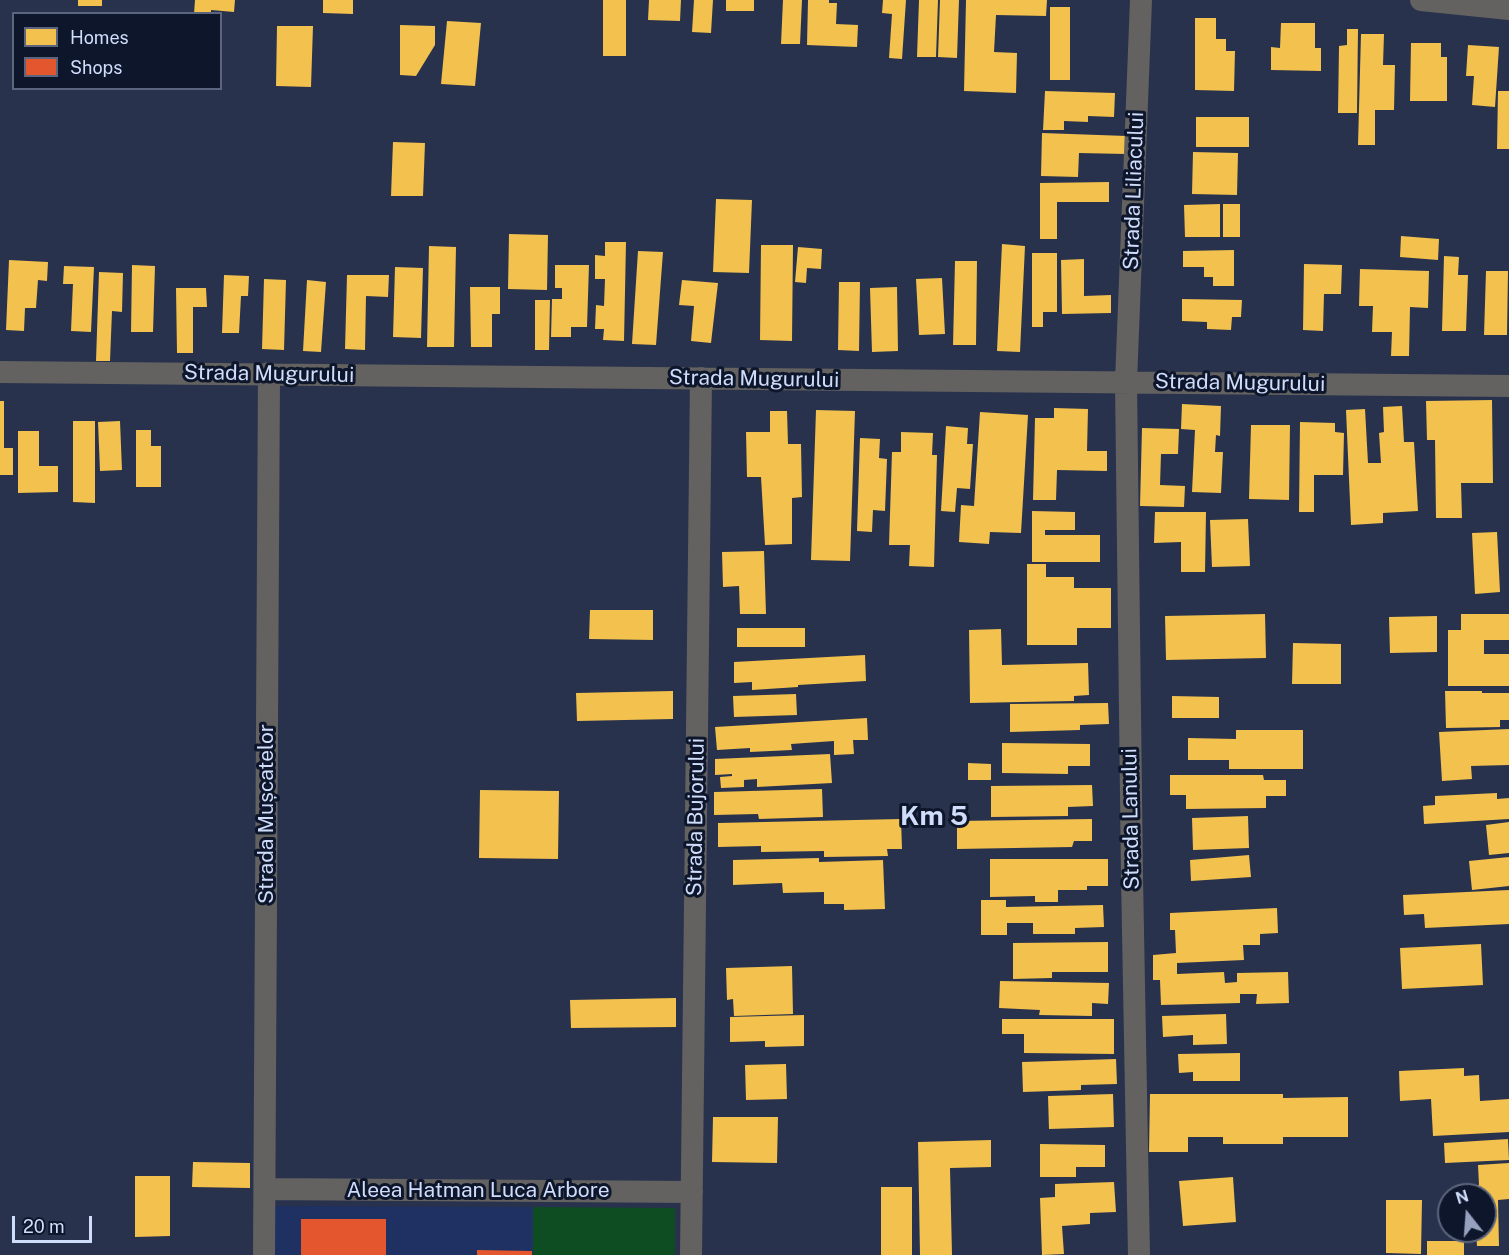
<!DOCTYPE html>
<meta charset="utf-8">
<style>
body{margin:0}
#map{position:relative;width:1509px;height:1255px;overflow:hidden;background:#29324c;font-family:"Public Sans",sans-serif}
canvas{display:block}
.legend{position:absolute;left:12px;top:12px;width:210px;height:78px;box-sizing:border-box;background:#0e162b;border:2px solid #5b667e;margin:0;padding:8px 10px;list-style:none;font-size:18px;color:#cfddfb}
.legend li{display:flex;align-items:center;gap:12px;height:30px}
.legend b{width:30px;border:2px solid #5b667e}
.north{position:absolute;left:1437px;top:1183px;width:60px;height:60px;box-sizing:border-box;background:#0e162b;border:2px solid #5b667e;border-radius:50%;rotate:343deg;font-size:16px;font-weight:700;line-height:24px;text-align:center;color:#cfddfb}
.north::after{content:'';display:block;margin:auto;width:21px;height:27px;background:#95a1be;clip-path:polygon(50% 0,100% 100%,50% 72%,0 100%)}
.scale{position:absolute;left:12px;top:1216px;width:80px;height:27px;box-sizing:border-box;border:3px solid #cfddfb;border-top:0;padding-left:8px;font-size:18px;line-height:21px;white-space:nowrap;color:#cfddfb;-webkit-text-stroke:4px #0e162b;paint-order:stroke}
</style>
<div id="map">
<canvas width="1509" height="1255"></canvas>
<ul class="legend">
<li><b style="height:16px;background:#f2c14e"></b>Homes</li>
<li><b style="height:16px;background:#e4572e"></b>Shops</li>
</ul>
<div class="north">N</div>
<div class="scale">20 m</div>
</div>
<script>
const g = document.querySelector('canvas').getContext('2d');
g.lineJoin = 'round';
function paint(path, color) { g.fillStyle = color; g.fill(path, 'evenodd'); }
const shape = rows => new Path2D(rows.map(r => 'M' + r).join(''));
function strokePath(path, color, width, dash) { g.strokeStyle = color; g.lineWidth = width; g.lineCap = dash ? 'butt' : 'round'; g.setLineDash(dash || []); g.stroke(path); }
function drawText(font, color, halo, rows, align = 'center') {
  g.font = font + ' "Public Sans",sans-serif'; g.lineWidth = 6; g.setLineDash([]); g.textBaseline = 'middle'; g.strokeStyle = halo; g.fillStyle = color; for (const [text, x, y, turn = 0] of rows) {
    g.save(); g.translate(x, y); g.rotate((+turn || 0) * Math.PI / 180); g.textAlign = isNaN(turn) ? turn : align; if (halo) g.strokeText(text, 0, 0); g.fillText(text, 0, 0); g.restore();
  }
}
paint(shape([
 [273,1206,533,1207,533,1255,273,1255]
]), '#1f3062');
paint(shape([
 [533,1207,675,1208,675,1255,533,1255]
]), '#0e4c22');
paint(shape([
 [78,0,102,0,102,6,78,6],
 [195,0,235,0,234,12,211,10,211,14,194,14],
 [323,0,353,0,353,14,323,13],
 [603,0,626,0,626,56,603,56],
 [649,0,681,0,680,21,648,20],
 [694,0,713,0,711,33,692,32],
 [726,0,754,0,754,11,726,11],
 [783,0,802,0,800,44,781,44],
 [808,0,829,0,829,3,837,3,836,24,858,25,857,47,807,45],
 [883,0,906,0,902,59,889,58,892,14,882,13],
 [919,0,938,0,936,57,917,57],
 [940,0,959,0,957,58,938,57],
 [966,0,1047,0,1046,16,996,15,994,52,1017,53,1016,93,964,91],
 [1050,7,1070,7,1070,80,1050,80],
 [1195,18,1216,18,1216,39,1226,39,1226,51,1235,51,1234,91,1195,90],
 [447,21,481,23,475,86,441,84],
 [1281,23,1315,23,1315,48,1321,48,1321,71,1271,70,1271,47,1280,48],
 [400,25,435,26,435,45,416,76,400,75],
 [277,26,313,26,311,87,276,86],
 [1347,29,1358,29,1357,113,1338,113,1339,46,1347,45],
 [1361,34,1384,34,1383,65,1395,65,1394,110,1375,110,1375,145,1358,145],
 [1411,43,1441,43,1441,57,1447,57,1447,101,1410,101],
 [1468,45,1499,47,1495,107,1472,105,1474,76,1466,76],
 [1045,91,1115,93,1114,117,1088,116,1088,122,1064,121,1064,130,1043,130],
 [1498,91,1509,91,1509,149,1497,149],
 [1196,117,1249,117,1249,147,1196,147],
 [1042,133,1127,136,1126,154,1079,153,1078,177,1041,176],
 [393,142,425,143,423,196,391,196],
 [1193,152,1238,153,1237,195,1192,194],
 [1109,182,1109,202,1057,202,1057,239,1040,239,1040,183],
 [716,199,752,200,749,273,713,272],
 [1220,204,1220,237,1185,237,1184,205],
 [1223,204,1240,204,1240,237,1223,237],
 [509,234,548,235,547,290,508,289],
 [1401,236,1439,239,1438,260,1400,257],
 [605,242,626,242,624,341,603,340,604,329,595,329,596,305,604,306,605,279,595,279,595,255,605,256],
 [1002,244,1025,246,1020,352,997,351],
 [761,245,793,245,792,341,760,340],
 [429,246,456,247,454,347,427,347],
 [798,247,822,249,821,269,807,268,806,283,795,282],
 [1234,250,1234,286,1213,286,1213,277,1204,277,1204,267,1183,267,1183,251],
 [638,251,663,252,656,345,632,344],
 [1032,253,1057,253,1057,312,1043,312,1043,327,1032,327],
 [1444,256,1459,257,1458,275,1468,275,1466,331,1442,331],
 [1084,259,1084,296,1111,295,1111,313,1062,314,1061,260],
 [9,260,48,262,47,281,38,280,36,308,25,308,24,331,6,330],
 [955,261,977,261,976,345,953,345],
 [1304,264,1342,265,1341,294,1324,294,1323,331,1303,330],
 [132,265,155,266,153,332,131,332],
 [555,265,589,265,587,327,571,327,571,337,551,337,552,299,562,299,562,288,555,288],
 [64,266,94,267,91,332,71,331,73,284,63,284],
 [395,267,423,268,421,338,393,337],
 [1360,269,1429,271,1428,308,1410,307,1409,356,1391,356,1392,332,1372,332,1373,306,1359,306],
 [1486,271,1508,271,1507,335,1484,335],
 [99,272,123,273,122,312,112,311,110,361,96,361],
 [224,275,249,276,248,296,241,296,239,333,222,333],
 [347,275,389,275,388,297,366,296,365,350,345,349],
 [942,278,945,334,919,335,916,279],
 [264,279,286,280,284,350,262,349],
 [307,280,326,282,321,352,303,351],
 [682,280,718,283,711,343,691,341,694,306,679,305],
 [839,282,860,282,859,351,838,350],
 [470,287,500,287,500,314,492,314,492,347,471,347],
 [897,287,898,351,872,352,870,288],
 [176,288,206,288,207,307,193,307,193,353,177,353],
 [1182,299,1242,300,1241,317,1232,317,1231,330,1207,329,1207,322,1182,321],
 [535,300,550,300,549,350,535,350],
 [1492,400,1493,483,1461,483,1462,518,1436,518,1435,440,1427,440,1426,401],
 [0,401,4,401,4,448,13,448,13,475,0,475],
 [1182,404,1221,406,1220,436,1216,435,1215,452,1223,452,1221,493,1192,492,1195,430,1181,429],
 [1402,406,1404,442,1414,442,1418,511,1383,513,1383,523,1351,525,1346,410,1365,409,1368,463,1381,463,1379,433,1384,432,1383,407],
 [1054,408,1088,409,1087,451,1107,451,1107,471,1057,470,1056,500,1033,500,1035,418,1054,418],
 [816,410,855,411,850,561,811,560],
 [770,411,787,411,788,444,801,444,802,497,792,498,792,544,765,545,761,477,747,477,746,432,770,432],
 [980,412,1028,415,1021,533,990,532,989,544,959,542,961,505,974,506],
 [73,421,95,421,95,503,73,502],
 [120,421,122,470,100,471,98,422],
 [1300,422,1335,423,1335,432,1344,433,1343,475,1314,475,1314,512,1299,512],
 [1251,425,1290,425,1289,500,1249,499],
 [946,426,968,428,967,444,973,444,970,489,957,488,955,512,941,511],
 [1142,428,1179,429,1178,454,1161,454,1160,485,1185,486,1184,507,1140,506],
 [136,430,151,430,151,446,161,446,161,487,136,487],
 [18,431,39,431,39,466,58,466,58,492,18,493],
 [901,432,933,433,932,455,937,455,934,567,909,566,910,545,889,545,892,452,901,452],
 [860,438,880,439,879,458,887,459,885,511,873,510,872,532,857,531],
 [1032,511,1075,512,1075,530,1045,530,1045,535,1100,535,1100,562,1032,562],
 [1155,512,1206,512,1205,572,1181,572,1181,542,1154,543],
 [1248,519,1250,566,1212,567,1210,520],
 [1497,532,1500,592,1475,594,1472,533],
 [764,551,766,614,740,614,739,586,723,587,722,552],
 [1027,564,1046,564,1046,577,1074,577,1074,588,1111,588,1111,628,1077,628,1077,645,1027,645],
 [590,610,653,610,653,640,589,639],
 [1265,614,1266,658,1166,660,1165,616],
 [1461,614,1509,614,1509,640,1484,640,1484,654,1509,654,1509,686,1448,686,1448,630,1461,630],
 [1437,616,1437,652,1390,653,1389,617],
 [737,628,805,628,805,647,737,647],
 [1001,629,1002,665,1088,663,1089,695,1074,696,1074,701,970,703,969,630],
 [1293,643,1341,644,1341,684,1292,684],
 [865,655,866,681,798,685,798,687,752,690,752,682,734,683,734,662],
 [673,691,673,719,577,721,576,693],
 [1445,691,1482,691,1482,693,1509,693,1509,720,1500,720,1500,727,1446,728],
 [796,694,797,715,734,717,733,696],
 [1172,696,1219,697,1219,718,1172,718],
 [1108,703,1109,724,1080,725,1080,730,1010,732,1010,704],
 [867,718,868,740,853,740,854,754,834,755,834,741,791,744,792,750,750,752,750,748,717,750,715,727],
 [1509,729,1509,765,1471,766,1472,779,1442,781,1439,732],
 [1236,730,1303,730,1303,769,1229,769,1229,760,1188,760,1188,738,1236,739],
 [1002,743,1090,744,1090,766,1068,766,1068,774,1002,773],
 [830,754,832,783,757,787,757,779,744,780,744,787,721,788,720,777,732,776,732,774,715,775,715,759],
 [968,763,991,764,991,780,968,780],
 [1170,775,1263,775,1264,780,1286,780,1286,796,1266,796,1266,808,1186,809,1186,795,1170,795],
 [1092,785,1093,806,1068,807,1068,816,991,817,991,786],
 [822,789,823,817,759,819,758,814,714,815,714,792],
 [480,790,559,791,558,859,479,858],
 [1497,793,1497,799,1509,798,1509,819,1424,824,1423,806,1435,805,1435,796],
 [1248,816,1249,848,1193,850,1192,818],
 [901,819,902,849,887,849,888,856,824,857,824,851,761,852,761,846,718,847,718,823],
 [1092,819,1092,841,1074,841,1072,847,957,849,957,821],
 [1509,822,1509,853,1489,855,1486,825],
 [1249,855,1251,877,1191,881,1190,860],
 [1509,857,1509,886,1472,890,1469,861],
 [819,858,819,862,883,860,885,909,844,910,844,904,824,904,824,892,783,893,782,883,733,885,733,860],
 [990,859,1108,859,1108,886,1087,886,1087,890,1058,890,1058,902,1035,902,1035,896,990,897],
 [1509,890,1509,924,1425,928,1424,914,1404,915,1403,895],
 [981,900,1006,900,1006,907,1103,905,1104,927,1075,928,1075,934,1033,934,1033,923,1007,923,1007,935,981,935],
 [1277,908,1278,933,1260,934,1260,945,1243,945,1244,960,1177,963,1177,974,1224,972,1225,983,1237,982,1237,973,1288,972,1289,1003,1256,1004,1257,994,1240,994,1240,1003,1161,1005,1160,980,1153,980,1153,955,1176,953,1175,930,1170,930,1170,913],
 [1108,942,1108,972,1052,972,1052,978,1013,979,1013,943],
 [1481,944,1483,985,1402,989,1400,948],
 [792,966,793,1014,734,1016,733,999,727,1000,726,968],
 [1000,981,1109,983,1108,1004,1092,1003,1092,1016,1039,1015,1040,1010,999,1008],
 [676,998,676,1027,571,1028,570,1000],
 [1226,1014,1227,1044,1193,1045,1193,1035,1163,1037,1162,1016],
 [804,1015,804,1046,765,1047,765,1041,730,1042,730,1017],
 [1002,1019,1114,1019,1114,1054,1024,1053,1024,1034,1002,1034],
 [1240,1053,1240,1081,1193,1081,1193,1072,1179,1073,1178,1054],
 [1116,1059,1117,1084,1081,1085,1081,1090,1023,1092,1022,1062],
 [786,1064,787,1099,746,1100,745,1065],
 [1464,1068,1464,1076,1479,1075,1480,1101,1509,1099,1509,1132,1433,1136,1431,1099,1400,1101,1399,1071],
 [1113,1094,1114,1127,1049,1129,1048,1096],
 [1150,1094,1283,1094,1283,1098,1348,1097,1348,1137,1283,1137,1283,1144,1223,1144,1223,1137,1188,1137,1188,1152,1149,1152],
 [713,1117,778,1117,777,1163,712,1162],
 [1508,1139,1509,1160,1445,1163,1444,1143],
 [991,1140,991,1167,950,1168,952,1255,920,1255,918,1142],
 [1040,1144,1105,1145,1105,1167,1076,1167,1076,1177,1040,1177],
 [193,1162,250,1163,250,1188,192,1187],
 [1509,1163,1509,1199,1498,1200,1499,1246,1477,1246,1476,1231,1485,1231,1485,1195,1475,1195,1475,1186,1479,1185,1478,1165],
 [135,1176,170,1176,170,1236,135,1237],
 [1233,1177,1236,1222,1183,1226,1179,1181],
 [1114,1182,1116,1212,1090,1213,1090,1224,1062,1226,1064,1254,1042,1255,1040,1198,1055,1197,1055,1184],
 [881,1187,912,1187,912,1255,881,1255],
 [1386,1200,1422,1200,1421,1254,1386,1253],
 [1427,1241,1464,1241,1464,1255,1427,1255]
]), '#f2c14e');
paint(shape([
 [301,1219,386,1219,386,1255,301,1255],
 [477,1250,532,1251,532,1255,477,1255]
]), '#e4572e');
strokePath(shape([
 [1421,0,1509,9],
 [0,372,1509,386],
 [265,1189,692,1192],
 [264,1255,269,373],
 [691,1255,701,378],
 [1139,1255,1132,877,1126,382,1141,0]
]), '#636260', 22);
drawText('21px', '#cfddfb', '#0e162b', [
 ["Strada Liliacului",1134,191,-88],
 ["Strada Mugurului",269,374,1],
 ["Strada Mugurului",754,379,1],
 ["Strada Mugurului",1240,383,1],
 ["Strada Mușcatelor",267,814,-90],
 ["Strada Bujorului",696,817,-89],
 ["Strada Lanului",1131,819,-91],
 ["Aleea Hatman Luca Arbore",478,1191]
]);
drawText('bold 27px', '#cfddfb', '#0e162b', [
 ["Km 5",934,817]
]);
</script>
